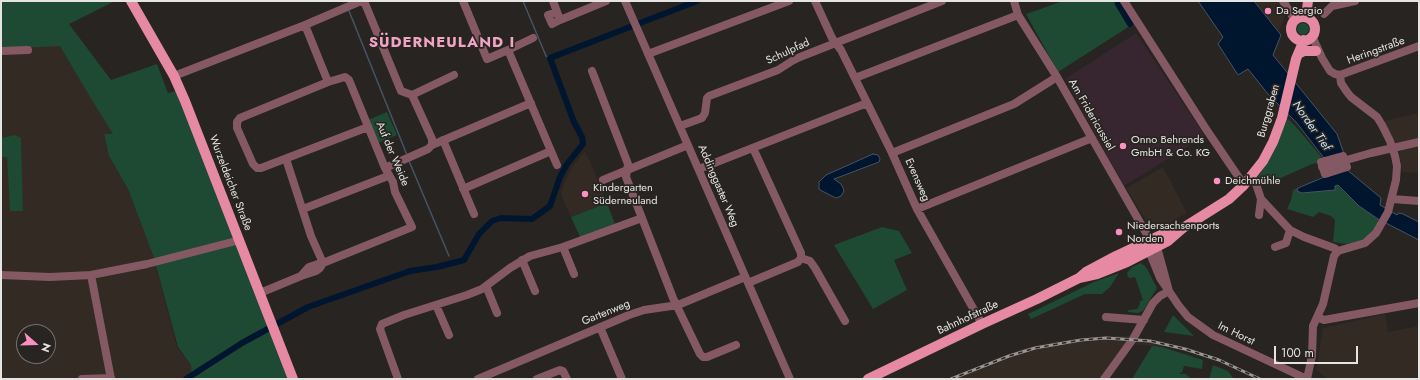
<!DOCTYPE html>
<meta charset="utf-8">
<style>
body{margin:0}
#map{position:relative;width:1420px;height:380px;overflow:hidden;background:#272421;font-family:Jost,sans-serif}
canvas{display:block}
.frame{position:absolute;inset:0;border:2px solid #e6e4e2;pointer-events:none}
.north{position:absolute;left:16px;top:324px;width:40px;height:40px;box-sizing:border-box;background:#272421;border:1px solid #73716e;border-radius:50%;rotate:110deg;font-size:11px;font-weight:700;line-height:16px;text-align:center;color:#e6e4e2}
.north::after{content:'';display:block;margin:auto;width:14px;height:18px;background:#fd8fc1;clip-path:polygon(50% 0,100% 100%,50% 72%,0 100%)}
.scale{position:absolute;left:1274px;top:346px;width:84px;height:18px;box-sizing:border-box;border:2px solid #e6e4e2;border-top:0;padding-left:5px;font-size:12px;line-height:14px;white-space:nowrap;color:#e6e4e2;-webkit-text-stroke:3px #272421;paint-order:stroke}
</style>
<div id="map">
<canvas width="1420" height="380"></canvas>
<div class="frame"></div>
<div class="north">N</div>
<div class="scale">100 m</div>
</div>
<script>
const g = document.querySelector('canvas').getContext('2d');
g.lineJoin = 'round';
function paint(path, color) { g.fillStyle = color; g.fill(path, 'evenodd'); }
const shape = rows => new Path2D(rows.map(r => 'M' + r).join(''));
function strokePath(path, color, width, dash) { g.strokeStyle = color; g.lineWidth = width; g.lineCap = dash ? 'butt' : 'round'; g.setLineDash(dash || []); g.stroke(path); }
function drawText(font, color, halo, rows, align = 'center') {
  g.font = font + ' Jost,sans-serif'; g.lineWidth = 3.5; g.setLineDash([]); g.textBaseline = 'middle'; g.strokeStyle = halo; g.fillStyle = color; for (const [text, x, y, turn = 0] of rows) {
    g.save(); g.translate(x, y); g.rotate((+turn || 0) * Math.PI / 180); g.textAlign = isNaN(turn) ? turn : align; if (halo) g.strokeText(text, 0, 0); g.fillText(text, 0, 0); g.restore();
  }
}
paint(shape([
 [1,1,115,1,69,24,111,80,93,102,114,134,104,135,109,156,128,189,154,258,177,347,191,365,192,379,1,379],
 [24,332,48,332,48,356,24,356],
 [1255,1,1291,1,1279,31,1263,13,1264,12],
 [1419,113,1419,173,1402,172,1399,149,1384,121],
 [585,151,591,163,607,203,571,217,562,197,561,191,572,167],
 [1163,167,1187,213,1153,232,1126,188],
 [1385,314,1388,332,1419,326,1419,379,1328,379,1316,370,1323,328],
 [1105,336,1131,336,1163,341,1162,347,1126,344,1102,379,947,379,1024,348,1057,341]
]), '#322a23');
paint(shape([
 [1136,33,1205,136,1124,186,1065,79]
]), '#372630');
paint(shape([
 [1,1,115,1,69,24,111,80,157,64,168,93,176,91,290,379,192,379,191,365,178,347,154,258,128,189,109,156,104,134,113,134,93,102,60,46,1,49],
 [1063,1,1113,1,1130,26,1058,72,1026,14],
 '1297 29a6 6 0 1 1 12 0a6 6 0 1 1-12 0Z',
 [387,112,397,135,378,143,368,120],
 [1288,119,1296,127,1320,155,1323,162,1312,164,1265,185,1262,185,1256,180,1272,155,1282,130],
 [15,135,21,138,21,141,23,211,10,211,7,157,1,157,1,138],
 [1337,185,1359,206,1378,219,1378,222,1374,230,1369,236,1360,242,1346,244,1333,242,1335,220,1331,216,1319,212,1313,217,1287,209,1291,200,1293,190,1298,188,1298,192],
 [607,203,615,224,580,237,571,217],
 [882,227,899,231,912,253,894,260,907,290,873,309,834,245],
 [1141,263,1146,267,1157,288,1143,311,1138,313,1127,312,1129,310,1137,309,1140,304,1140,301,1143,300,1135,277,1131,278,1128,277,1127,273,1132,267],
 [1119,273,1110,287,1102,294,1085,294,1031,319,1028,314,1094,282],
 [1173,315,1194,336,1164,332],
 [1152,346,1162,347,1203,360,1202,369,1184,366,1182,372,1179,374,1186,374,1191,379,1132,379],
 [1213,365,1228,371,1234,379,1209,379]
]), '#1e4932');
const water = shape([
 [1198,1,1254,1,1281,35,1273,55,1337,134,1344,154,1346,169,1381,198,1380,205,1397,215,1399,213,1403,214,1419,222,1419,240,1378,219,1359,206,1338,185,1335,186,1335,190,1302,193,1297,191,1298,188,1329,175,1324,158,1296,122,1268,94,1248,69,1238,75,1218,44,1223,37,1198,1],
 [873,154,878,155,880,159,879,162,834,179,841,184,843,188,844,191,841,196,836,198,822,191,819,189,819,182,826,175,873,154]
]);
paint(water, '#00162f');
strokePath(water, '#455465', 1);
strokePath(shape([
 [344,1,344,2],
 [523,1,546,56,550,58],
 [349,11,407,155],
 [409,161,449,256]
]), '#455465', 1.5);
strokePath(shape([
 [1118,4,1130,24],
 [186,379,242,343,308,307,410,271,437,267,464,260,479,234,492,221,501,218,532,219,550,206,560,177,567,164,583,144,582,137,574,122,550,58,697,1]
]), '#00162f', 6);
strokePath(shape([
 [364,1,401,91,412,95,432,139,432,145,428,149,385,168],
 [463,1,487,59,508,50,551,151],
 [553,1,560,20,606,1],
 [625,1,790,379],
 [815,1,832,38,841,50,892,153,917,209,982,324],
 [1014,1,1018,15,1057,77,1150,240,1157,247,1169,291],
 [1124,1,1206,129,1244,185],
 [1283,1,1295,20],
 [557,12,548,15,552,24,560,20],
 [1324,14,1332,6,1355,1],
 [305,25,328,82,345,77,349,80,385,168,393,182,395,192,412,227,323,263,318,264,309,267,301,276,316,271,320,268,323,263],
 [1312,36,1322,58,1330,71,1335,74,1340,75,1419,46],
 [508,50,533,38],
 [1,51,28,50],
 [648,54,789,1],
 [592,71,628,164,626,177,673,298,700,354,703,357,707,357,736,345],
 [174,76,305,25,361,1],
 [855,78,1018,15],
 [328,82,240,118,237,122,237,128,253,164,257,168,261,168,368,127],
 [412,95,454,75],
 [680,126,702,118,705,113,707,98,709,96,778,70,792,61,800,57,942,1],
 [443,140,474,214],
 [432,145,531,103],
 [753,148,801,253,801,258,810,261,815,268,845,321],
 [892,153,1014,104,1057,77],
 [1343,156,1347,167,1325,174,1321,162,1343,156],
 [286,159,311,236,323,263],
 [1322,167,1371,153,1419,142],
 [699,169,867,103],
 [603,180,688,145],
 [1255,181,1261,199,1259,215],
 [463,189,551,151,557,165],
 [1261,199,1290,230,1304,237,1334,248,1338,251],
 [1392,199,1419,201],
 [303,209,388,176],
 [917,209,1092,138],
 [1149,245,1149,251,1160,278,1179,306,1188,317,1213,335,1307,379],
 [563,247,574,274],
 [1275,247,1286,243,1290,230],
 [522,260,535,291],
 [1,275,50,277,91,275,147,264,240,240],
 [91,275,111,379],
 [748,283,798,262,801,258],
 [486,286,497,313],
 [260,293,301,276],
 [436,305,449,335],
 [1106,317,1144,320],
 [1317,317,1324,320,1419,303],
 [600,327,622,379],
 [82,379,111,378],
 [398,379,380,329,382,324,404,315,467,295,482,289,510,268,530,256,563,247,642,218],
 [478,379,629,315,644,310,678,305,745,277],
 [537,379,560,370,563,371,567,379],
 [1104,379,1133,339,1153,303,1160,296,1169,291],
 [1307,379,1312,356,1313,326,1323,304,1334,256,1338,251,1365,243,1376,233,1388,212,1396,180,1397,166,1395,156,1390,141,1382,125,1377,117,1351,97,1347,92,1341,83,1340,75]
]), '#855963', 8);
strokePath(shape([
 [131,1,174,76,185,101,293,379],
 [1306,17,1308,1],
 '1291 29a12 12 0 1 1 24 0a12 12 0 1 1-24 0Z',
 [1298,54,1304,51,1316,51],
 [1079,278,1097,274,1127,262,1168,241,1183,228,1229,199,1244,185,1263,161,1273,142,1282,118,1296,59,1304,40],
 [868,379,982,324,1037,299,1079,278,1086,272,1116,256,1163,234,1179,229]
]), '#e58aa2', 10);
const rail = shape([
 [951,379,1009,356,1035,348,1081,340,1106,338,1150,341,1185,349,1219,360,1260,379]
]);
strokePath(rail, '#989593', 3);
strokePath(rail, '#272421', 1.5, [4.5]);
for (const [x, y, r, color] of [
 [1268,11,4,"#fd8fc1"],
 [1123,146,4,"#fd8fc1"],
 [1217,181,4,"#fd8fc1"],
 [585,194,4,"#fd8fc1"],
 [1119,232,4,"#fd8fc1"]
]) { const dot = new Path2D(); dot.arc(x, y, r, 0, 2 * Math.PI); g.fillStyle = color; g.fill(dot); strokePath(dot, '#272421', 1.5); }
drawText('11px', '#e6e4e2', '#272421', [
 ["Da Sergio",1276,11],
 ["Onno Behrends",1131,140],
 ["GmbH & Co. KG",1131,153],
 ["Deichmühle",1225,181],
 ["Kindergarten",593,188],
 ["Süderneuland",593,201],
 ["Niedersachsenports",1127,226],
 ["Norden",1127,239]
], 'left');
drawText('11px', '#e6e4e2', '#272421', [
 ["Heringstraße",1376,51,-20],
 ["Schulpfad",788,52,-25],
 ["Burggraben",1269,111,-74],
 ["Am Fridericussiel",1091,115,60],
 ["Auf der Weide",392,154,67],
 ["Evensweg",917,180,66],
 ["Wurzeldeicher Straße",230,183,69],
 ["Addinggaster Weg",718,186,67],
 ["Gartenweg",606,313,-22],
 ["Bahnhofstraße",968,318,-25],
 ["Im Horst",1236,334,26]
]);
drawText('italic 12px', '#c9e0f8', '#272421', [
 ["Norder Tief",1311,126,55]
]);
g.letterSpacing = '1px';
drawText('bold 15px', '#f2a4c5', '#272421', [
 ["SÜDERNEULAND I",442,43]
]);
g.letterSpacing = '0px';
</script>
